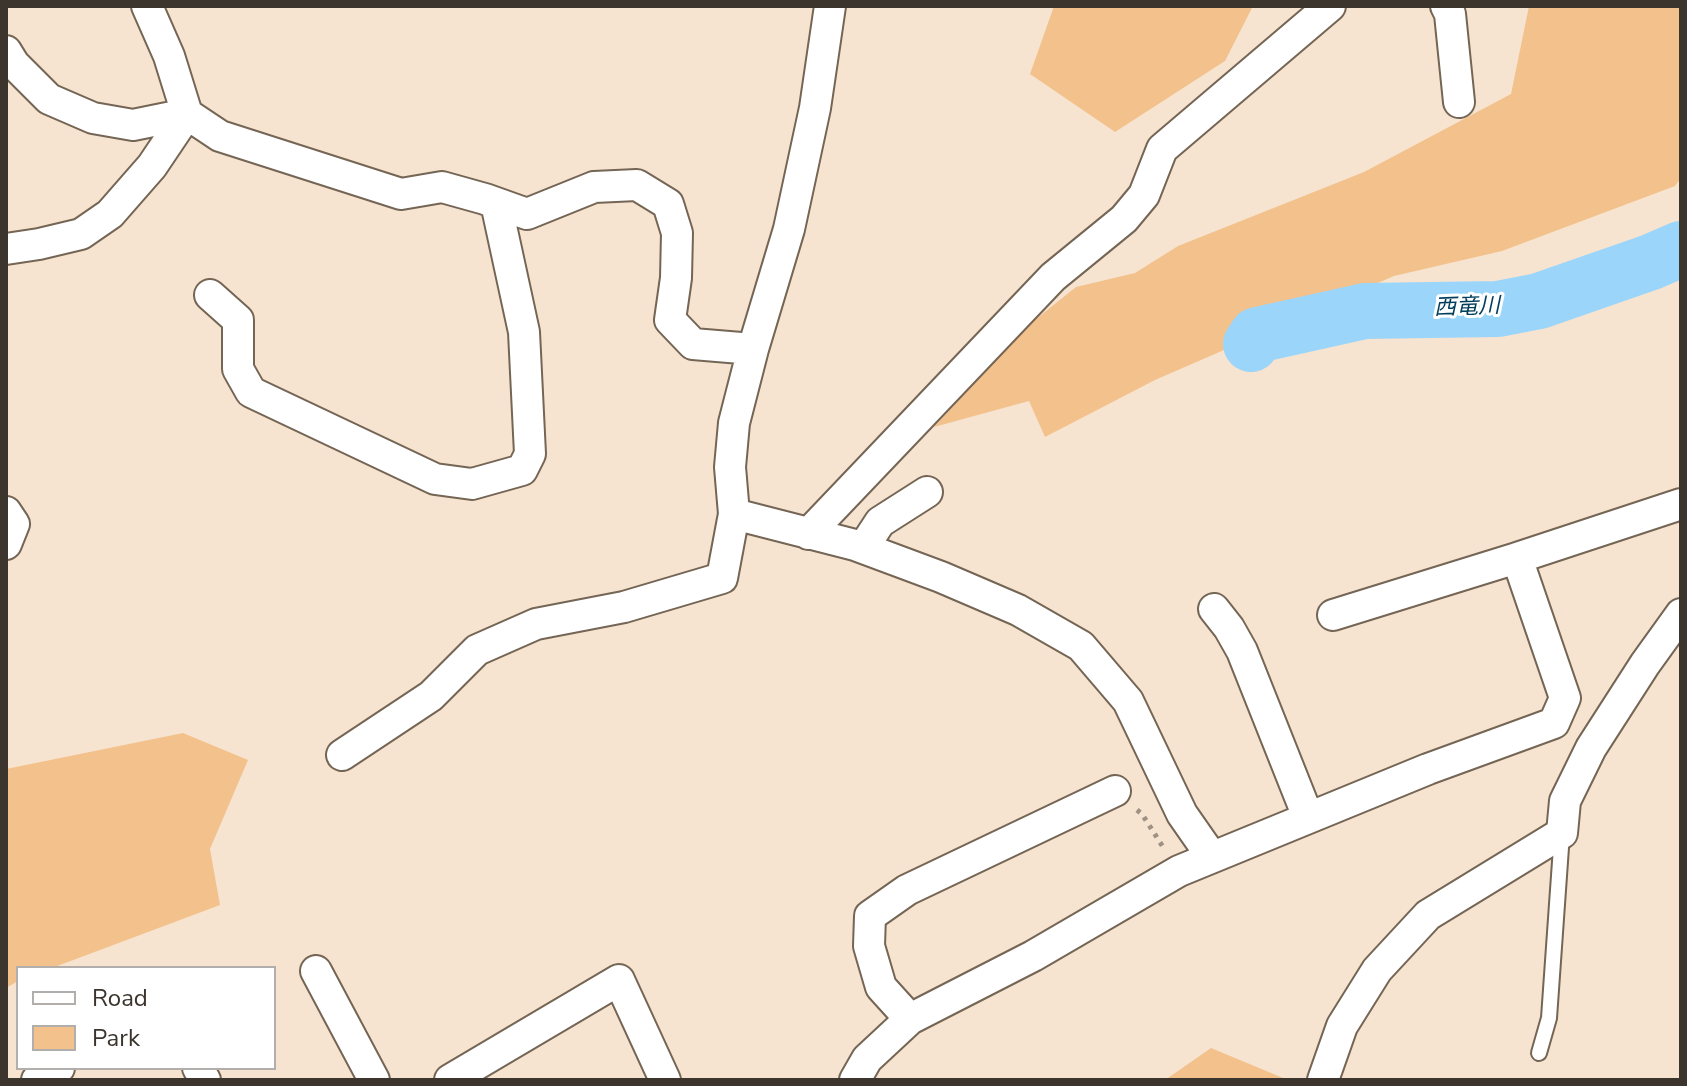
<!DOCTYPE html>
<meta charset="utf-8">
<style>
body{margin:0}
#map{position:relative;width:1687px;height:1086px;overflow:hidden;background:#f6e4d1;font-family:"Nunito Sans",sans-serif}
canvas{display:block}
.frame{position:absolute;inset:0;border:8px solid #3c352e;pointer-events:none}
.legend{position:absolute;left:16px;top:966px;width:260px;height:104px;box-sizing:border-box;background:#fff;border:2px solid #b1aeab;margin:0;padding:10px 14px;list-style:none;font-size:24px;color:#3c352e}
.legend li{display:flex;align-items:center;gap:16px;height:40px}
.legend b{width:40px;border:2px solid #b1aeab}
</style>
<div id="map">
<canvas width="1687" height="1086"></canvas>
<div class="frame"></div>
<ul class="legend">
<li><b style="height:10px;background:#fff"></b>Road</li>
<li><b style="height:22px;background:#f3c28c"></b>Park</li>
</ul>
</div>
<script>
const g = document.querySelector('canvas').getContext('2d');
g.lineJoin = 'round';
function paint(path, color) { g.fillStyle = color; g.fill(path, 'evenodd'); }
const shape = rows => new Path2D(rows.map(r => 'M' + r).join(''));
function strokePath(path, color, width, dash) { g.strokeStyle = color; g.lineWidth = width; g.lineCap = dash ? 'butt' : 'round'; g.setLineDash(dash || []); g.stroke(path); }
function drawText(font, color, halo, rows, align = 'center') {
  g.font = font + ' "Nunito Sans","Noto Sans JP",sans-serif'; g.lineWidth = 6; g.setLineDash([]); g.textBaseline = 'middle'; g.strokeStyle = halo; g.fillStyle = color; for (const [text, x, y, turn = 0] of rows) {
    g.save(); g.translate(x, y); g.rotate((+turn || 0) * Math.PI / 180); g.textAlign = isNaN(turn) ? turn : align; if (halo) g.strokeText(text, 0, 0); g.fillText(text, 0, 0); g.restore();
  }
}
paint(shape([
 [1054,6,1253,6,1225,61,1115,132,1030,74],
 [1529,6,1681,6,1681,178,1675,186,1502,251,1394,276,1155,380,1045,437,1029,401,934,427,1026,327,1076,287,1135,273,1178,246,1364,172,1511,94],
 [183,733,248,760,210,849,220,905,52,968,18,968,18,981,6,988,6,769],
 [1211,1048,1288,1080,1165,1080]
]), '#f3c28c');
strokePath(shape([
 [1251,344,1257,335,1365,311,1498,309,1539,301,1651,262,1681,249]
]), '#9cd5fa', 56);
const lane = shape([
 [1539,1053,1549,1018,1562,833]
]);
const street = shape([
 [147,6,169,56,187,114,220,136,401,194,442,187,485,199,527,214,594,187,637,185,668,204,677,233,676,278,670,320,693,344,753,349],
 [1446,6,1450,14,1459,102],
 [6,51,14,64,49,99,93,118,133,125,187,114],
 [6,249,39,244,81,234,110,214,152,166,187,114],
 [210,295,238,320,238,369,251,392,435,479,472,484,522,470,530,454,524,332,496,203],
 [6,512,14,524,6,544],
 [734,514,855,545,941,577,1018,610,1081,646,1128,701,1182,814,1212,857],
 [808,534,1053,277,1124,219,1144,195,1162,149,1330,6],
 [863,548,880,522,927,492],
 [1214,609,1229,628,1242,651,1308,817],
 [1333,615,1517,558],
 [342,755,431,696,477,650,536,624,624,607,722,578,734,514,730,467,734,423,753,349,789,229,815,108,830,6],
 [316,971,374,1080],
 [910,1019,881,987,869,946,870,916,907,890,1115,791],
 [198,1068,205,1080],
 [37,1080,59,1068],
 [450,1080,619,980,665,1080],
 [855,1080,867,1059,910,1019,1033,956,1179,871,1428,769,1554,723,1565,698,1517,558,1681,504],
 [1323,1080,1342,1026,1377,970,1428,915,1562,833,1565,801,1591,748,1645,664,1681,614]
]);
strokePath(lane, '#746554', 18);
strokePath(street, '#746554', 34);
strokePath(shape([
 [1137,810,1142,814,1163,847]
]), '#9e9183', 5, [4, 6]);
strokePath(lane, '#fff', 14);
strokePath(street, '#fff', 30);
drawText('italic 22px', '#003e5b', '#fff', [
 ["西竜川",1467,308,-2]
]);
</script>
